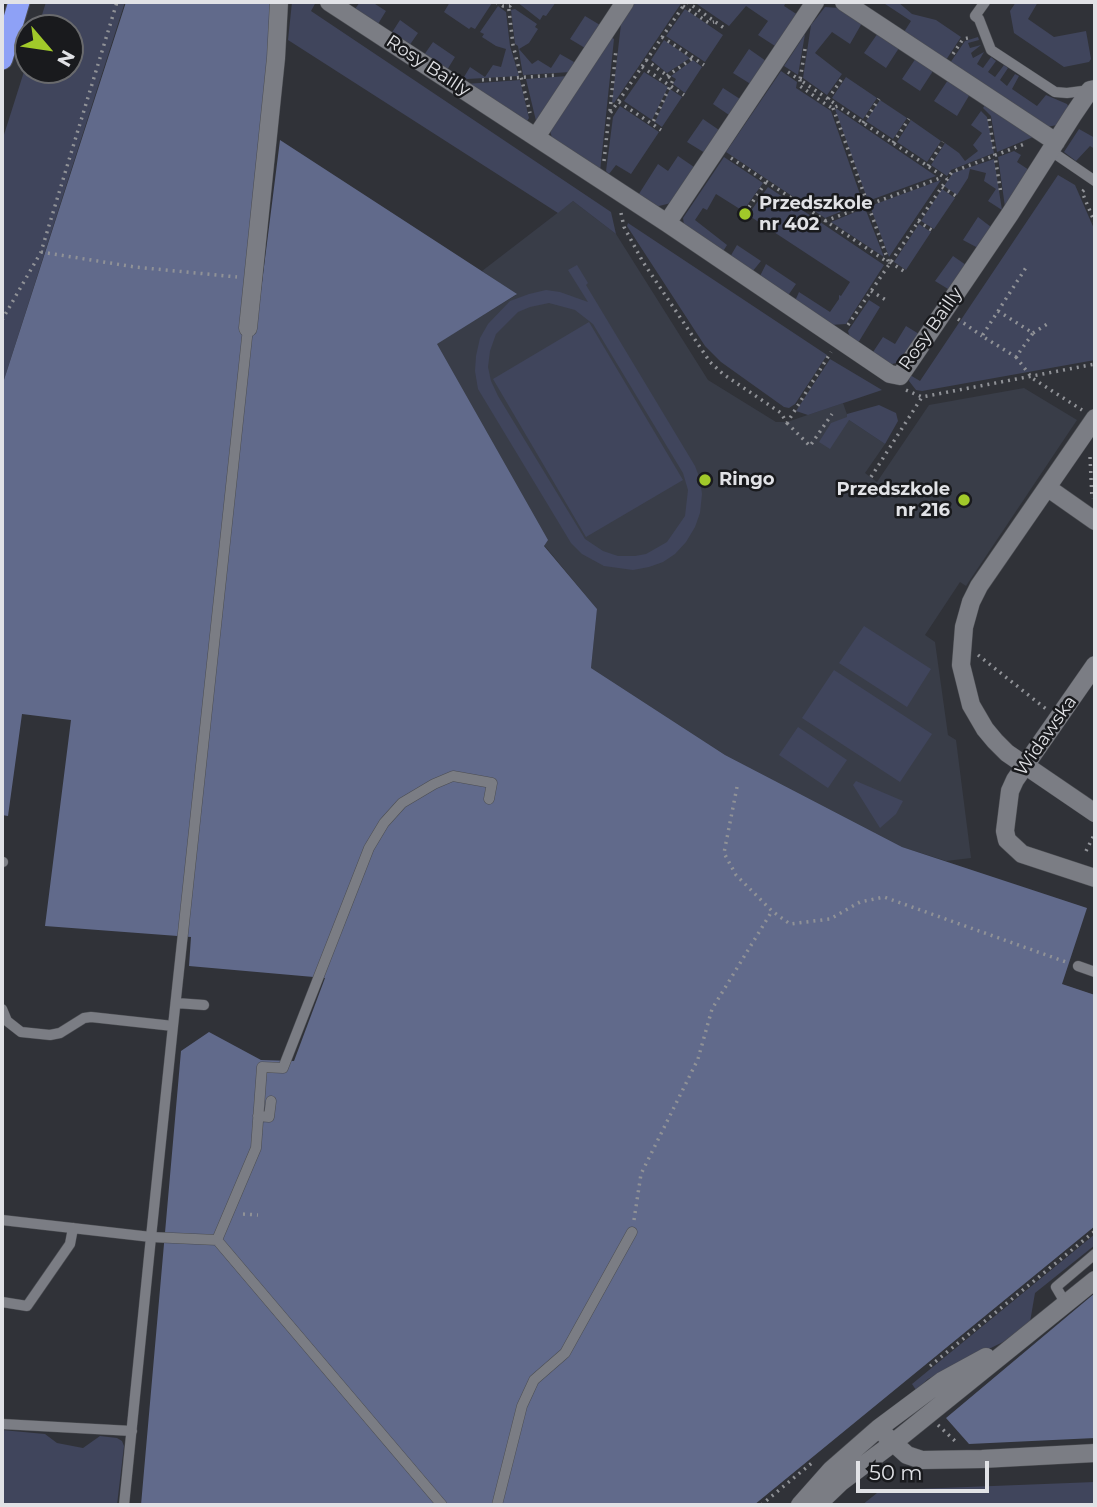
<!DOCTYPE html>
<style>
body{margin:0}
#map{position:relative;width:1097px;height:1507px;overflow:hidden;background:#303238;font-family:Montserrat,sans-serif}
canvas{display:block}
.frame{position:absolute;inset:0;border:4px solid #e1e2e6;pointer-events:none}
.north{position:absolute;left:14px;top:14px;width:70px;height:70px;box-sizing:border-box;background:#191a1d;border:2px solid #696a6d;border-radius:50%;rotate:119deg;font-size:19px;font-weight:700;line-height:28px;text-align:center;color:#e1e2e6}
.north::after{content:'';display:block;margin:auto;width:24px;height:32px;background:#a1c92a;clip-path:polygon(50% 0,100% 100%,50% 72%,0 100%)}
.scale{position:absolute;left:856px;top:1461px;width:133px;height:32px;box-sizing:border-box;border:4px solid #e1e2e6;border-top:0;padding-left:9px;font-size:21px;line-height:24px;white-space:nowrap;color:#e1e2e6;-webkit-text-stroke:5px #191a1d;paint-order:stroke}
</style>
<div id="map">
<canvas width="1097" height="1507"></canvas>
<div class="frame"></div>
<div class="north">N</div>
<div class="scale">50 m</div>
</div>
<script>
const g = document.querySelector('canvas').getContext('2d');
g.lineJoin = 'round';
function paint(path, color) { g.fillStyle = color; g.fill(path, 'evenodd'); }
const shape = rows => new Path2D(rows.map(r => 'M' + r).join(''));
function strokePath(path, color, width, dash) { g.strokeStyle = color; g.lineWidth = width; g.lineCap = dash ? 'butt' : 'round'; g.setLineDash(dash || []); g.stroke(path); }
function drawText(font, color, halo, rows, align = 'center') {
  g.font = font + ' Montserrat,sans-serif'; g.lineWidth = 5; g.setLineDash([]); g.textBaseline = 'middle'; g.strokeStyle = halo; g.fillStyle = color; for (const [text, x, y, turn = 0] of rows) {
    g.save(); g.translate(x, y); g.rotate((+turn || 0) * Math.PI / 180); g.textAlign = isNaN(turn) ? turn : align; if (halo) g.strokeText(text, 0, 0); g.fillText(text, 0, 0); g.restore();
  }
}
paint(shape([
 [573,201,616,234,708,380,776,422,787,422,843,403,849,420,885,444,865,473,877,482,929,405,1024,388,1077,420,966,586,960,582,925,635,935,642,948,735,956,740,971,858,946,861,902,847,725,755,591,668,597,609,544,545,436,344,516,295,482,271]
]), '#393d48');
paint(shape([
 [46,2,125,2,2,386,2,141,28,59,28,70,70,70,70,28,38,28],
 [292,2,316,2,311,11,611,212,616,234,573,201,558,213,288,40],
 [360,2,372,2,386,11,378,24,355,9],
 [450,2,490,2,492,3,475,29,471,27,469,29,444,12],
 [517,2,556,2,546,16,543,15,540,20],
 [635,2,682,2,614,103,612,102,621,24],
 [694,2,786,2,784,6,798,15,775,46,758,35,768,21,746,6,729,26],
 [882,2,898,2,912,14,936,20,961,37,946,60,904,32,911,21],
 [1016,2,1038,2,1028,19,1054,37,1086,31,1091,59,1089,62,1064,67,1014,33,1010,11],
 [498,6,506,12,510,46,519,76,467,79,464,77,470,67,485,77,493,65,501,67,506,49,496,46,482,37,484,34,480,32],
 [825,7,839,8,862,23,850,44,832,32,815,53,842,74,827,95,803,78,811,25],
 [515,9,537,24,535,27,538,29,529,43,519,49,532,64,538,60,551,68,560,54,574,62,571,72,523,75,518,46,515,44,511,10],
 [685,9,723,35,705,62,666,36],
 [585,16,600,25,585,48,570,39],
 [400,20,418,33,409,46,391,34],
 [878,33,899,48,886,68,864,53],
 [805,34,798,75,784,66],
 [611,37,614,39,600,172,553,141,550,131],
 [978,37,979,40,968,43,970,48,981,45,971,53,973,58,984,52,977,64,983,68,991,57,996,61,988,72,995,77,1004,65,1008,68,1000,80,1007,86,1015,74,1019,76,1012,89,1037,106,1046,95,1067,104,1069,108,1057,125,1047,127,950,63,965,41],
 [664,40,690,58,667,73,651,60],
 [433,42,455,57,447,70,424,55],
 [749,49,766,61,753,83,749,83,733,73],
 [916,58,933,71,920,91,902,79],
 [693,60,702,67,685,93,673,84,676,79,671,76],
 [781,71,797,82,796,88,831,111,863,203,825,218,726,152],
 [644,72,668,87,652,120,624,101],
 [568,76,537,123,536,121,526,79],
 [846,77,877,98,863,119,832,98],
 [520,80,529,118,527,121,524,121,466,84],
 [948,80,970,94,957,116,934,101],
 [723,88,740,99,729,115,713,104],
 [670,89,682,97,662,127,655,122],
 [880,100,907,118,893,139,866,121],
 [985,105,1033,137,997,152,991,116,983,108],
 [620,106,659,132,631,174,616,165,609,174,606,171,613,117],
 [835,109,837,109,936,176,868,201],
 [981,111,987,117,994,153,951,170,947,176,931,165,945,143,959,153,965,161,978,151,973,145,982,133,971,125],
 [703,119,719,130,705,153,687,142],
 [911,120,941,141,927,162,897,142],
 [1079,129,1095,138,1095,149,1090,146,1076,161,1064,152],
 [1014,151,1021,155,1017,162,1029,170,1005,207,998,157],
 [678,156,694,167,671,203,659,206,649,205,637,197,658,164,668,171],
 [724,157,763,183,743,211,716,194,707,210,703,208,695,220,727,245,722,253,684,225,683,218],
 [994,159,1002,210,988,201,996,189,984,181,986,173,970,169,968,178,957,195,944,186,953,173],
 [1058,175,1075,185,1095,231,1095,257,1093,259,1095,263,1095,360,922,391,916,390,909,381,910,375,920,381],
 [941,180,889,257,870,206],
 [768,187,884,265,846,324,830,325,795,301,799,292,830,312,839,299,839,295,841,296,850,282,748,215],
 [942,189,955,198,934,229,921,221],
 [865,208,884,257,831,222],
 [978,217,991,227,978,248,963,240],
 [628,223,827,355,795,404,789,408,784,407,721,362,705,346,627,226],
 [919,224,931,232,906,270,894,262],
 [737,245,761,261,752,272,730,257],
 [953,256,966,265,952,288,948,289,935,281],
 [766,264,796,284,787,297,759,278],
 [577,265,588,283,586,285,695,466,700,479,702,494,700,513,695,527,686,542,675,554,663,562,649,567,633,570,604,566,582,554,571,543,478,389,475,371,476,356,480,338,488,324,510,301,529,294,546,290,560,292,588,302,568,270],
 [549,303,575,310,593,324,683,473,688,490,685,516,667,542,646,554,635,556,618,556,603,551,585,539,498,396,491,381,488,367,490,351,496,334,518,312,530,307],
 [869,300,880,307,858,343,850,338,848,331],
 [589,322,683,480,586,537,493,379],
 [906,326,919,334,900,362,892,364,884,361,873,352,883,337,895,344],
 [830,359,882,390,808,415,796,411],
 [879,405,896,413,898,421,885,444,849,420,830,449,819,442,831,423,847,417,847,414],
 [864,626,931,669,907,707,839,663],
 [834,670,932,734,900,782,802,718],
 [798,727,847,760,828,788,779,755],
 [856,781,903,801,896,814,880,828,853,785],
 [1095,1234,1095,1245,1035,1293,1030,1322,1003,1342,928,1379,916,1390,912,1384],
 [2,1430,45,1434,57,1443,83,1448,100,1436,117,1438,122,1441,124,1446,117,1505,2,1505],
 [1095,1482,1095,1505,862,1505,877,1493,916,1489]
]), '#40455c');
paint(shape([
 [126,2,278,2,257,322,280,140,517,294,437,344,548,540,544,546,597,609,591,668,725,755,902,847,1087,908,1062,984,1095,995,1095,1226,754,1505,141,1505,181,1051,209,1032,261,1060,294,1061,325,978,189,966,191,937,45,926,71,720,22,714,8,816,2,815,2,386],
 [1095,1293,1095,1438,969,1444,946,1418]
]), '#616a8b');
const service = shape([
 [985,2,975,16,979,19,991,50,1055,92,1067,93,1090,90],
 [1051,151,1095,181],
 [2,862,3,862],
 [1078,966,1095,972],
 [176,1003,204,1005],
 [2,1009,7,1021,21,1032,50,1035,60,1033,84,1018,91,1017,173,1026,151,1237,217,1240,256,1148,262,1067,283,1068,369,848,384,823,402,803,434,784,453,776,492,783,489,799],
 [173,1026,248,328],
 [258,1116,269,1117,271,1101],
 [2,1220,151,1237,124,1505],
 [217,1240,442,1505],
 [2,1302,27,1306,70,1244,73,1228],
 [1066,1304,1056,1287,1095,1254],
 [2,1424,132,1431],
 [497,1505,522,1406,534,1380,565,1353,632,1232]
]);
const minor = shape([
 [329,2,667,223,890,374,900,376,1010,214,1073,115,1090,90,1095,89],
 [844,2,1056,142],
 [536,137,625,2],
 [667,223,815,2],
 [248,328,276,58,279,2],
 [1095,418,979,586,971,602,964,627,961,665,971,705,985,729,995,741,1007,753,1095,813],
 [1048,488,1095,521],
 [1095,665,1015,780,1010,791,1005,831,1007,840,1022,854,1095,878]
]);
const tertiary = shape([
 [886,1436,907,1455,922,1460,982,1459,1095,1453],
 [800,1505,831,1470,879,1428,942,1381,986,1357],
 [817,1505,841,1482,893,1443,1095,1280]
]);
const motorway = shape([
 [2,59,19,2]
]);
strokePath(service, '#4c4e53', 11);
strokePath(minor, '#4c4e53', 19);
strokePath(tertiary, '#4c4e53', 19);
strokePath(motorway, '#4c4e53', 23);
strokePath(shape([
 [496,2,503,6,510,6,513,2],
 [508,2,513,45,530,113],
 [687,2,727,30],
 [683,6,709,23,714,22],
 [662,37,704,65],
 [805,49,800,80,837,105],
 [953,54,963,39,972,37],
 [646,60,673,80,652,124],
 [642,67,684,95],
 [788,72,800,80,800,86,824,103,832,108,838,106,947,179],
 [667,76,693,58],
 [482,80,558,75],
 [828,99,844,76],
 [619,102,661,130],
 [833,108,889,263],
 [610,111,616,49],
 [989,119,1001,194],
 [863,123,879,99],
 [893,143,909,119],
 [731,158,889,263],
 [604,161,609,115,686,2],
 [928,166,943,142],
 [942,187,956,196],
 [1084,190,1082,192,1095,223],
 [621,213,624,227,643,262,710,362,723,374,781,413,787,423,831,352],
 [745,213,766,182],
 [825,221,943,177],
 [918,221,933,231],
 [41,252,135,267,237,277],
 [1094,261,1095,261],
 [890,262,905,272],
 [871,291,886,300],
 [998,311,1033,333,1016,357,982,336,1027,266],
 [958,319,982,336],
 [2,320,41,252,117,2],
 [848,325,952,172,1027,143],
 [1033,333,1049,323],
 [1016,357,1032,378,1082,410],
 [906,390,922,397,1095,364],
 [787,423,810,446,832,414],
 [1090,457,1092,499],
 [871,477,922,397],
 [978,655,1046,709],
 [737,787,724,853,736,875,772,911,790,924,830,919,860,902,884,897,1066,962],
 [1086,851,1095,833],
 [243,1214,258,1215],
 [634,1220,641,1174,698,1059,712,1009,772,911],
 [930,1366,1095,1231],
 [938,1425,955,1441],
 [761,1505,813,1462]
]), '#909297', 3.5, [2, 5]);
strokePath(service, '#7b7d84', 10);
strokePath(minor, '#7b7d84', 18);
strokePath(tertiary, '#7b7d84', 18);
strokePath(motorway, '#8ea1f6', 21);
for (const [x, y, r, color] of [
 [745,214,7,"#a1c92a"],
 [705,480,7,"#a1c92a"],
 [964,500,7,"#a1c92a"]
]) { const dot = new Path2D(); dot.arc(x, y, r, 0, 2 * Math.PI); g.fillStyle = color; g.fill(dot); strokePath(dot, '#191a1d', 2.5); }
drawText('18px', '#e1e2e6', '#191a1d', [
 ["Rosy Bailly",428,66,33],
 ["Rosy Bailly",931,329,-55],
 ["Widawska",1046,736,-55]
]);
drawText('bold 18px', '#e1e2e6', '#191a1d', [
 ["Przedszkole",759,204],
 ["nr 402",759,225],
 ["Ringo",719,480],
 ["Przedszkole",950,490,"right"],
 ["nr 216",950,511,"right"]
], 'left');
</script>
